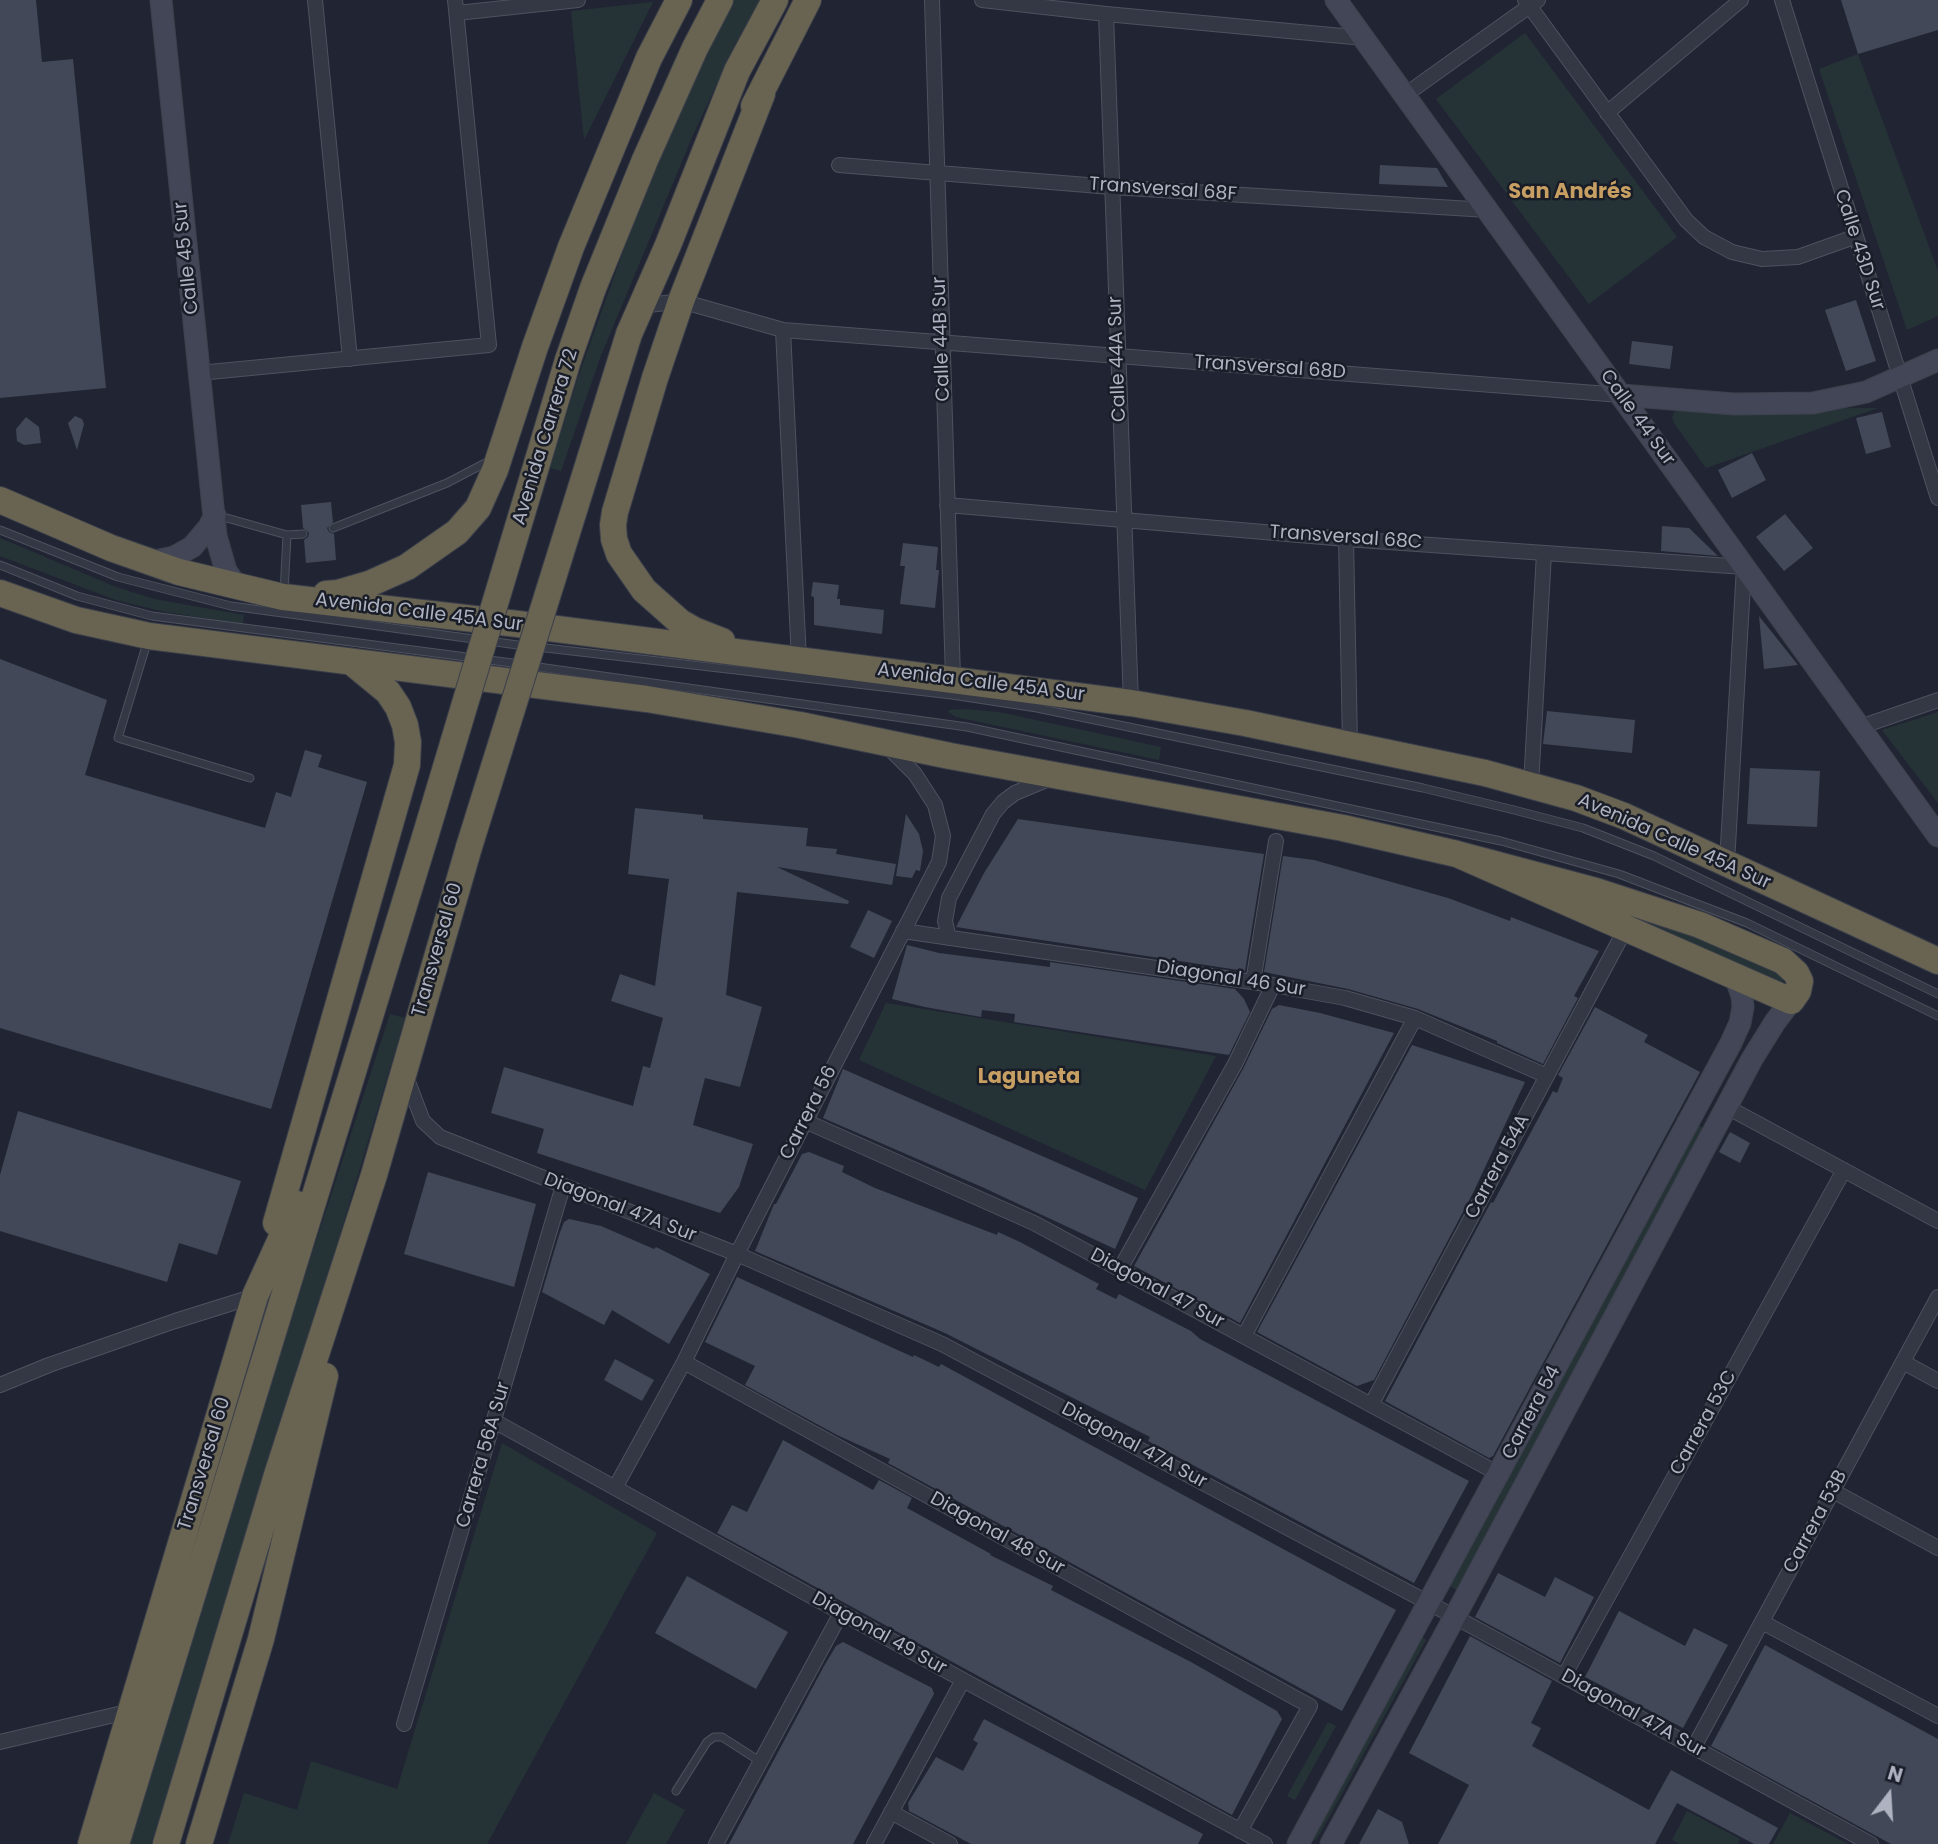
<!DOCTYPE html>
<meta charset="utf-8">
<style>
body{margin:0}
#map{position:relative;width:1938px;height:1844px;overflow:hidden;background:#212533;font-family:Poppins,sans-serif}
canvas{display:block}
.north{position:absolute;left:1854px;top:1760px;width:70px;height:70px;-webkit-text-stroke:5px #191d28;paint-order:stroke;rotate:17deg;font-size:19px;font-weight:700;line-height:28px;text-align:center;color:#aeb2c1}
.north::after{content:'';display:block;margin:auto;width:24px;height:32px;background:#aeb2c1;clip-path:polygon(50% 0,100% 100%,50% 72%,0 100%)}
</style>
<div id="map">
<canvas width="1938" height="1844"></canvas>
<div class="north">N</div>
</div>
<script>
const g = document.querySelector('canvas').getContext('2d');
g.lineJoin = 'round';
function paint(path, color) { g.fillStyle = color; g.fill(path, 'evenodd'); }
const shape = rows => new Path2D(rows.map(r => 'M' + r).join(''));
function strokePath(path, color, width, dash) { g.strokeStyle = color; g.lineWidth = width; g.lineCap = dash ? 'butt' : 'round'; g.setLineDash(dash || []); g.stroke(path); }
function drawText(font, color, halo, rows, align = 'center') {
  g.font = font + ' Poppins,sans-serif'; g.lineWidth = 5; g.setLineDash([]); g.textBaseline = 'middle'; g.strokeStyle = halo; g.fillStyle = color; for (const [text, x, y, turn = 0] of rows) {
    g.save(); g.translate(x, y); g.rotate((+turn || 0) * Math.PI / 180); g.textAlign = isNaN(turn) ? turn : align; if (halo) g.strokeText(text, 0, 0); g.fillText(text, 0, 0); g.restore();
  }
}
paint(shape([
 [730,0,760,0,735,45,693,135,600,358,561,471,550,468,577,380,633,224,670,131],
 [653,2,584,140,571,11],
 [1525,33,1677,237,1589,304,1436,99],
 [1858,54,1938,271,1938,316,1907,330,1819,69],
 [1878,408,1706,468,1674,423,1672,417,1676,409],
 [0,538,116,587,154,599,244,615,243,624,165,612,116,600,0,556],
 [964,709,999,712,1161,747,1159,760,956,717,948,712,949,710],
 [1938,712,1938,803,1882,730],
 [1630,911,1784,970,1785,979,1781,983,1627,915],
 [886,1003,1216,1056,1145,1190,859,1060],
 [390,1014,405,1018,157,1844,127,1844,279,1355],
 [1697,1125,1704,1128,1457,1590,1449,1586],
 [502,1443,657,1533,487,1844,228,1844,244,1793,297,1810,311,1761,397,1789],
 [1422,1636,1426,1640,1317,1839,1313,1841,1312,1839],
 [1328,1722,1336,1726,1295,1800,1287,1796],
 [654,1793,685,1810,666,1844,626,1844],
 [1687,1811,1740,1839,1738,1844,1679,1844,1672,1840],
 [1790,1813,1848,1844,1773,1844]
]), '#253337');
paint(shape([
 [0,0,36,0,42,62,73,59,106,388,0,398],
 [1841,0,1938,0,1938,30,1858,54],
 [1380,165,1437,168,1448,187,1379,184],
 [1856,300,1876,361,1846,371,1825,310],
 [1632,341,1673,346,1670,369,1629,364],
 [1882,412,1891,447,1866,454,1856,418],
 [75,416,82,419,84,424,77,450,68,423],
 [26,417,39,427,41,443,24,445,17,441,16,429],
 [1752,453,1766,480,1732,498,1718,470],
 [331,502,333,522,327,528,329,532,334,534,336,560,306,563,304,540,308,537,309,533,303,528,301,505],
 [1785,514,1813,548,1784,571,1756,537],
 [1662,526,1689,528,1718,556,1661,551],
 [903,543,938,547,936,570,939,570,935,608,900,604,905,566,900,566],
 [813,582,839,585,837,599,840,599,840,605,884,610,882,634,814,625,814,597,811,596],
 [1759,616,1798,665,1764,669],
 [0,659,107,700,85,775,265,828,276,792,291,797,305,750,322,755,318,767,367,782,271,1109,0,1028],
 [1547,711,1635,720,1632,753,1543,744],
 [1750,768,1820,771,1817,827,1747,824],
 [635,808,703,815,703,819,808,828,806,846,837,849,836,854,896,864,892,885,777,867,849,901,848,904,737,892,726,995,762,1007,740,1087,705,1078,693,1125,753,1144,739,1187,720,1213,537,1153,544,1129,491,1113,504,1067,633,1106,643,1066,650,1068,663,1018,611,1001,620,974,655,986,669,879,628,874],
 [906,814,919,834,923,851,920,871,916,870,912,878,896,876],
 [1018,819,1264,854,1245,971,956,927,984,873],
 [1283,856,1314,860,1448,898,1510,921,1511,917,1599,951,1574,996,1578,998,1543,1064,1497,1043,1497,1041,1418,1009,1348,989,1264,972],
 [868,910,892,921,874,958,850,947],
 [907,945,939,953,1050,967,1050,962,1235,989,1244,999,1250,1012,1229,1055,1014,1022,1015,1014,982,1010,981,1017,925,1007,892,999],
 [1279,1005,1320,1013,1394,1033,1240,1323,1134,1266,1243,1069,1272,1009],
 [1595,1007,1648,1035,1644,1042,1700,1072,1493,1456,1489,1458,1385,1401,1491,1202,1493,1203,1553,1091,1557,1093,1563,1078,1558,1075],
 [1412,1045,1525,1082,1473,1193,1374,1380,1357,1386,1257,1332],
 [843,1069,1138,1198,1115,1249,982,1187,823,1118],
 [18,1111,241,1181,217,1255,179,1243,167,1282,0,1231,0,1175],
 [1730,1132,1750,1143,1740,1163,1719,1152],
 [809,1152,844,1166,842,1172,875,1188,997,1235,998,1232,1020,1242,1099,1284,1096,1289,1116,1299,1119,1294,1191,1331,1200,1339,1469,1481,1414,1583,1148,1441,1150,1437,945,1333,755,1251,774,1204,776,1204,802,1154],
 [428,1172,536,1204,514,1287,404,1254],
 [569,1219,601,1226,654,1249,656,1247,710,1274,669,1344,612,1310,604,1325,542,1292,559,1235,564,1222],
 [737,1277,913,1357,914,1355,939,1367,941,1364,1396,1610,1342,1711,888,1463,890,1459,837,1435,745,1385,755,1366,705,1342],
 [615,1359,654,1380,642,1401,604,1380],
 [783,1440,873,1490,879,1480,912,1498,907,1508,991,1554,990,1555,1053,1586,1051,1590,1191,1662,1277,1711,1282,1719,1232,1815,717,1533,732,1505,747,1512],
 [1498,1573,1545,1597,1555,1577,1594,1597,1560,1663,1475,1617],
 [687,1576,788,1632,756,1689,655,1633],
 [1619,1611,1685,1646,1694,1628,1728,1645,1683,1728,1585,1677],
 [1470,1636,1552,1681,1531,1723,1541,1728,1532,1746,1649,1810,1671,1770,1778,1828,1769,1844,1754,1844,1677,1803,1655,1844,1438,1844,1469,1785,1409,1753],
 [843,1642,932,1688,934,1694,853,1844,729,1844,824,1666,836,1646],
 [1765,1645,1938,1739,1938,1844,1891,1844,1711,1746],
 [984,1719,1203,1834,1198,1844,971,1844,909,1811,908,1803,936,1757,963,1771,978,1743,973,1740],
 [1378,1809,1402,1822,1409,1844,1359,1844]
]), '#424858');
const lane = shape([
 [216,515,287,535,303,534],
 [333,528,447,483,489,461],
 [0,530,118,577,231,606,525,646],
 [0,565,77,596,152,616,520,664],
 [284,593,287,535],
 [147,643,118,738,250,778],
 [537,647,952,695,1037,708,1423,788,1514,810,1583,828,1654,856,1938,994],
 [531,666,967,727,1501,841,1619,874,1747,923,1938,1016],
 [676,1791,707,1742,714,1737,722,1737,761,1762]
]);
const street = shape([
 [315,0,350,359],
 [932,0,953,678],
 [982,0,1106,14,1364,38],
 [1525,0,1686,220,1704,237,1732,252,1762,259,1798,257,1854,237],
 [1782,0,1938,498],
 [457,13,578,0],
 [1106,14,1131,703],
 [1405,95,1538,0],
 [1607,113,1741,0],
 [839,165,1112,187,1488,210],
 [641,306,681,301,783,330,1621,395],
 [783,330,799,660],
 [199,373,489,345,455,0],
 [947,505,1346,539,1744,567,1727,863],
 [1346,539,1350,745],
 [1860,727,1938,700],
 [1531,785,1544,553],
 [903,931,1273,985,1345,998,1415,1018,1547,1076],
 [949,938,945,921,949,898,993,814,1003,802,1015,793,1051,778],
 [1253,982,1276,841],
 [405,1074,423,1121,440,1137,737,1254,942,1344,1455,1617,1871,1844],
 [1727,1107,1938,1221],
 [805,1121,1034,1223,1499,1474],
 [1120,1269,1235,1064,1273,985],
 [1244,1336,1415,1018],
 [684,1362,1310,1706,1240,1831],
 [1903,1362,1938,1381],
 [0,1385,49,1365,175,1321,255,1296],
 [1371,1405,1626,928],
 [494,1421,963,1680,1265,1844],
 [615,1488,684,1362,737,1254,939,862,943,836,935,805,915,774,888,747],
 [1833,1491,1938,1548],
 [1762,1622,1938,1716],
 [1564,1676,1844,1170],
 [404,1724,563,1186],
 [0,1742,131,1711],
 [1694,1747,1938,1297],
 [891,1812,950,1844],
 [716,1844,841,1613],
 [874,1844,963,1680]
]);
const secondary = shape([
 [161,0,216,536,226,571,238,588],
 [1336,0,1938,836],
 [1621,395,1734,404,1813,403,1866,392,1938,360],
 [150,562,174,557,192,547,209,527,215,515],
 [1298,1844,1731,1043,1740,1023,1743,1007,1742,996,1735,976],
 [1331,1844,1460,1607,1752,1059,1775,1022,1791,1001]
]);
const highway = shape([
 [754,106,808,0],
 [629,334,668,245,737,71,775,0],
 [568,360,593,288,645,160,695,48,720,0],
 [0,500,111,548,179,572,283,597,518,624,1131,703,1245,723,1485,773,1576,798,1624,816,1938,961],
 [0,593,76,620,149,636,647,699,800,725,950,756,1343,828,1457,854,1596,891,1700,925,1783,961,1796,973,1800,981,1798,991,1791,1001,1457,854],
 [326,594,338,593,369,584,407,567,457,532,478,508,495,470,535,347,571,247,649,58,679,0],
 [722,641,694,630,680,622,644,590,619,554,614,539,613,525,615,512,655,378,681,301,762,94],
 [276,1223,407,765,408,742,405,725,398,707,388,692,354,664],
 [91,1844,255,1296,297,1204],
 [116,1844,425,837],
 [166,1844,277,1475,374,1175,469,847],
 [199,1844,261,1639,325,1376]
]);
strokePath(lane, '#4e525f', 9);
strokePath(street, '#4e525f', 16);
strokePath(secondary, '#3d414d', 23);
strokePath(highway, '#3b3f4b', 28);
strokePath(lane, '#343844', 7);
strokePath(street, '#343844', 14);
strokePath(secondary, '#424656', 21);
strokePath(highway, '#696451', 26);
const highwayBridge = shape([
 [425,837,568,360],
 [469,847,629,334]
]);
strokePath(highwayBridge, '#3b3f4b', 28, []);
strokePath(highwayBridge, '#696451', 26);
drawText('19px', '#aeb2c1', '#191d28', [
 ["Transversal 68F",1163,190,4],
 ["Calle 43D Sur",1859,250,72],
 ["Calle 45 Sur",187,258,-96],
 ["Calle 44B Sur",942,339,-92],
 ["Calle 44A Sur",1118,359,-92],
 ["Transversal 68D",1270,368,4],
 ["Calle 44 Sur",1637,418,54],
 ["Avenida Carrera 72",546,437,-73],
 ["Transversal 68C",1346,538,4],
 ["Avenida Calle 45A Sur",419,613,7],
 ["Avenida Calle 45A Sur",981,683,7],
 ["Avenida Calle 45A Sur",1674,842,24],
 ["Transversal 60",438,950,-74],
 ["Diagonal 46 Sur",1231,979,9],
 ["Carrera 56",809,1113,-63],
 ["Carrera 54A",1498,1167,-62],
 ["Diagonal 47A Sur",620,1208,21],
 ["Diagonal 47 Sur",1157,1289,28],
 ["Carrera 54",1532,1413,-62],
 ["Carrera 53C",1704,1423,-61],
 ["Diagonal 47A Sur",1134,1446,28],
 ["Carrera 56A Sur",484,1455,-74],
 ["Transversal 60",205,1464,-73],
 ["Carrera 53B",1816,1522,-62],
 ["Diagonal 48 Sur",997,1534,29],
 ["Diagonal 49 Sur",879,1634,29],
 ["Diagonal 47A Sur",1633,1714,29]
]);
drawText('bold 21px', '#c79f62', '#191d28', [
 ["San Andrés",1570,193],
 ["Laguneta",1029,1078]
]);
</script>
